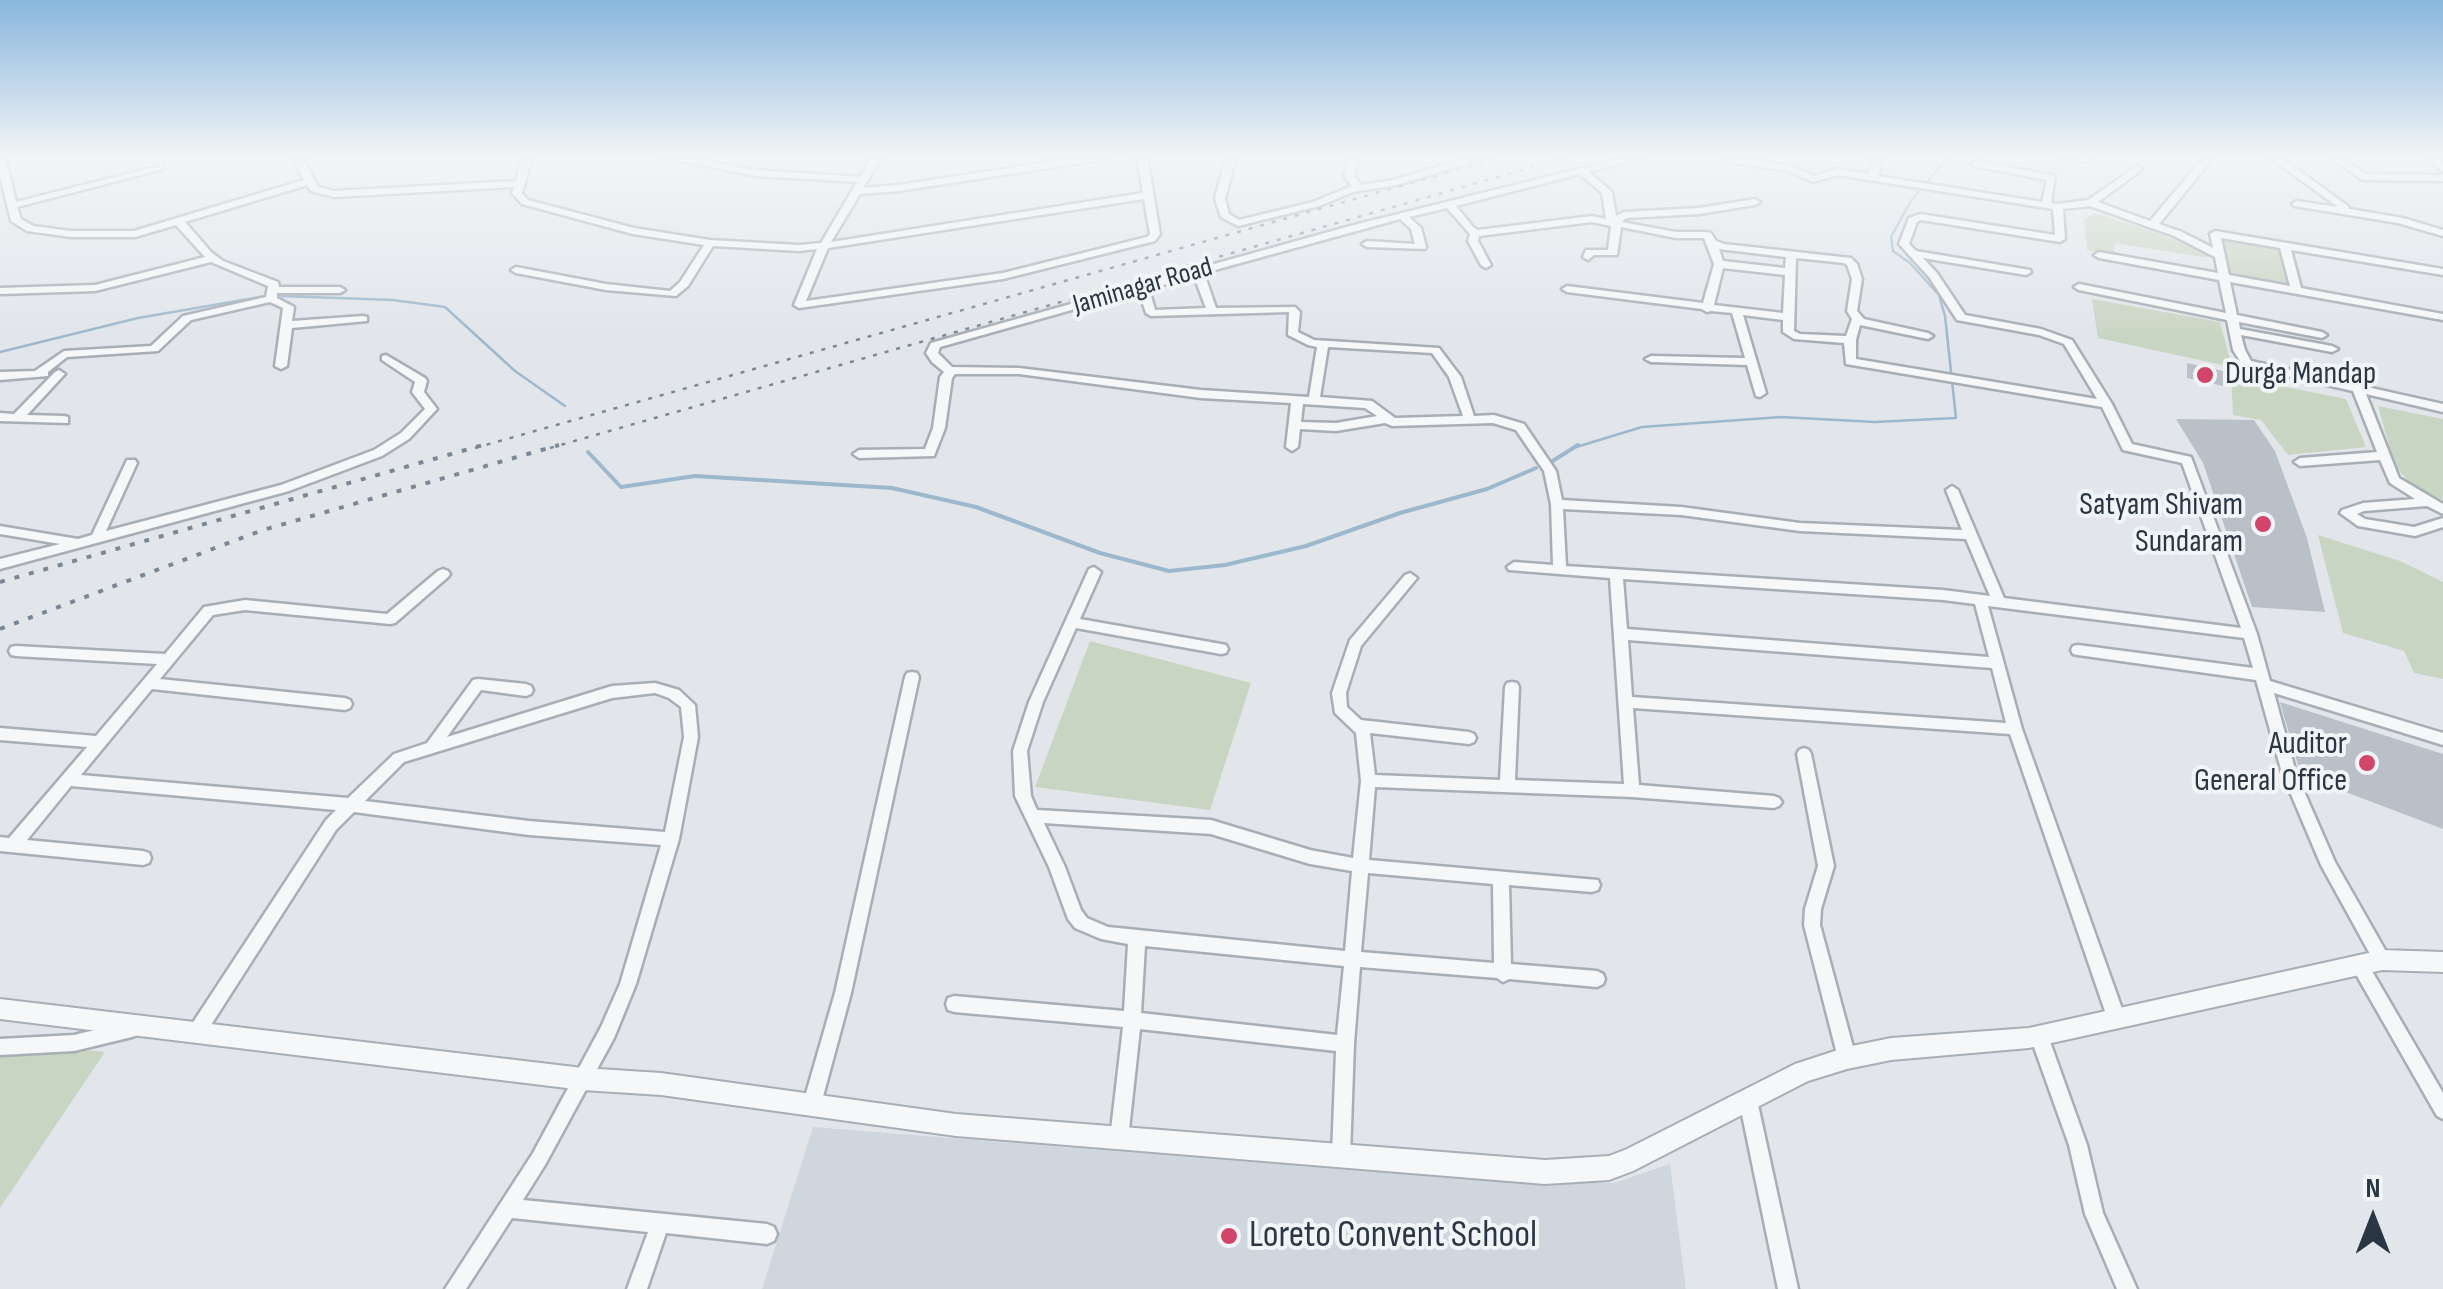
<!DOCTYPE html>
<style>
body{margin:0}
#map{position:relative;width:2443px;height:1289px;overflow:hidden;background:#e2e6eb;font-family:"Sofia Sans Condensed",sans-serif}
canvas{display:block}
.north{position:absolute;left:2323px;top:1169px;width:100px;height:100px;-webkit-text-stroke:8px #f2f5f8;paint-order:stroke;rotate:0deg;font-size:28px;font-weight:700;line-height:40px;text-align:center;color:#2a3643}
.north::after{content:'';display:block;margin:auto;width:35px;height:45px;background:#2a3643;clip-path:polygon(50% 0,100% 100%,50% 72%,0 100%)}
</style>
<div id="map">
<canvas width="2443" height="1289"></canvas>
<div class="north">N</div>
</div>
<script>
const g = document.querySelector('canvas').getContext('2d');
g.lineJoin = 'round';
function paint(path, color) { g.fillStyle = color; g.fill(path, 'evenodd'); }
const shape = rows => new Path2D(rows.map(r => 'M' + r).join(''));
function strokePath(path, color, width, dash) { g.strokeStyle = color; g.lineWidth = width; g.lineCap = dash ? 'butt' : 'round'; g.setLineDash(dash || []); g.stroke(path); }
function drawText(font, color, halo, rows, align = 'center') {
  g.font = font + ' "Sofia Sans Condensed",sans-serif'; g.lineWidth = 8; g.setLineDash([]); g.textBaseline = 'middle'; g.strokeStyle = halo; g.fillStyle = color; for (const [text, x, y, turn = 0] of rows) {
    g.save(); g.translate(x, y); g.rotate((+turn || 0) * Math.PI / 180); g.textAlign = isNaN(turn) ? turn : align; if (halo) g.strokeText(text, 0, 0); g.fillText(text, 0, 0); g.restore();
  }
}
paint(shape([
 [813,1127,1486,1181,1614,1183,1670,1164,1686,1289,762,1289]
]), '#d0d6dd');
paint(shape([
 [2094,213,2150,230,2206,254,2208,258,2115,243,2113,256,2087,250,2084,220],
 [2224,241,2283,251,2293,289,2232,279],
 [2092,299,2220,322,2232,367,2098,338],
 [2231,376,2346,399,2366,447,2288,455,2261,420,2233,415],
 [2378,406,2443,419,2443,500,2412,485,2395,466],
 [2318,535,2400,561,2443,582,2443,679,2414,673,2404,651,2343,633],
 [1090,641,1251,683,1210,810,1035,787],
 [0,1042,105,1052,0,1208]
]), '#c9d5c3');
strokePath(shape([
 [2059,157,2087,163,2097,157],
 [282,296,393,300,445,307,515,371,565,406],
 [0,352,138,318,260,297],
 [1573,448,1642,427,1781,417,1875,422,1956,418,1945,316,1939,295,1910,263,1893,251,1891,237,1911,201,1948,157]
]), '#9cb8cc', 2.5);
strokePath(shape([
 [588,452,621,487,695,476,892,488,976,507,1100,553,1169,571,1225,565,1306,546,1400,513,1487,489,1536,468],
 [1551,462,1578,445]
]), '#9cb8cc', 4);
paint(shape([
 [2187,363,2223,371,2223,386,2187,378],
 [2176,419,2254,420,2275,451,2307,538,2325,612,2252,607,2203,463],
 [2280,702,2443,754,2443,829,2301,775]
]), '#b9c0c8');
const minor = shape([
 [0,157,5,157,16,202,163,165,163,169,17,207,21,219,33,226,71,231,134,231,304,180,292,157,302,157,318,187,334,191,516,181,522,157,532,157,522,193,528,200,634,228,710,240,799,245,821,243,857,182,757,176,660,157,683,157,757,170,860,177,872,157,882,157,863,188,899,185,1080,157,1105,157,1100,160,899,191,860,194,831,242,1143,193,1137,157,1147,157,1160,234,1155,241,1003,279,799,308,794,305,817,249,799,251,713,246,688,286,676,296,606,290,516,273,511,270,516,267,606,284,670,291,680,282,704,245,633,234,522,204,512,193,514,187,334,197,311,191,307,185,185,222,211,252,223,261,278,282,279,287,340,287,345,290,340,293,277,293,277,298,294,307,292,321,363,316,367,317,367,321,292,328,287,366,281,369,275,366,283,308,270,302,191,320,158,351,67,357,48,372,48,376,0,380,0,372,35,371,64,351,151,346,183,316,266,297,268,286,211,262,95,291,0,294,0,288,95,285,205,257,176,225,135,237,71,237,27,231,11,221,0,176,0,157],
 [1144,199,1150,234,1147,237,1003,273,806,301,828,248,1144,199],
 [1226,157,1236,157,1225,199,1229,214,1239,220,1313,202,1352,186,1344,176,1349,157,1359,157,1354,176,1361,185,1393,180,1471,157,1487,157,1397,185,1353,192,1319,206,1238,226,1221,217,1215,199,1226,157],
 [1627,157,1644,157,1589,172,1612,192,1616,216,1624,212,1699,208,1755,199,1760,202,1755,205,1699,214,1626,218,1622,222,1676,232,1707,232,1711,233,1716,241,1724,244,1851,258,1857,264,1862,279,1857,311,1864,319,1928,333,1933,336,1928,339,1860,325,1856,340,1856,359,2097,399,2064,344,2039,335,1957,320,1929,277,1899,244,1909,218,1920,214,2055,235,2053,209,1837,175,1813,182,1789,171,1730,162,1725,159,1737,157,1791,166,1814,176,1837,169,1869,174,1873,157,1883,157,1878,176,2042,202,2047,180,1974,166,1972,164,1977,161,2055,176,2051,203,2058,204,2088,200,2137,166,2142,169,2140,171,2098,202,2150,221,2204,157,2214,157,2159,224,2182,232,2213,248,2210,234,2215,231,2443,269,2443,275,2291,250,2301,288,2443,314,2443,320,2230,282,2237,315,2322,332,2327,335,2322,338,2239,322,2240,329,2332,346,2338,349,2332,352,2241,335,2245,350,2251,361,2443,404,2443,412,2366,394,2399,478,2443,504,2443,514,2427,506,2364,511,2357,514,2365,519,2414,527,2443,518,2443,527,2415,536,2358,526,2340,513,2342,510,2363,503,2415,499,2390,483,2380,460,2300,466,2294,462,2300,458,2377,452,2353,391,2243,366,2233,350,2227,320,2079,290,2074,287,2079,284,2226,313,2219,280,2099,258,2094,255,2099,252,2218,273,2215,257,2174,236,2090,206,2063,209,2065,239,2060,242,1921,220,1917,222,1909,244,1916,251,2030,270,2031,272,2026,275,1923,258,1937,273,1965,315,2041,329,2072,340,2112,404,2132,444,2191,457,2257,634,2270,681,2443,733,2443,745,2274,693,2296,773,2335,862,2388,955,2390,960,2388,965,2382,968,2376,965,2321,865,2282,773,2256,680,2078,655,2073,654,2071,650,2073,646,2078,645,2253,668,2244,638,1988,606,2022,729,2126,1020,2123,1026,2117,1028,2111,1026,2108,1020,2010,734,1633,708,1639,785,1774,796,1779,798,1782,802,1779,806,1774,808,1632,797,1375,787,1369,860,1598,880,1600,885,1598,890,1592,892,1509,885,1511,964,1597,971,1603,974,1605,979,1603,984,1597,987,1509,979,1503,982,1497,978,1360,967,1354,1044,1350,1155,1347,1161,1341,1164,1335,1161,1332,1155,1336,1051,1140,1029,1128,1139,1125,1145,1119,1148,1113,1145,1110,1139,1123,1027,954,1012,948,1010,946,1004,948,998,954,996,1124,1011,1128,944,1101,939,1075,928,1068,919,1049,867,1015,796,1013,751,1029,702,1089,569,1094,567,1101,572,1080,619,1221,644,1226,645,1228,649,1226,653,1221,654,1076,628,1043,702,1027,751,1031,796,1037,810,1211,820,1310,850,1353,858,1361,781,1356,733,1335,713,1332,693,1350,640,1405,575,1410,573,1417,578,1361,646,1346,693,1347,707,1361,720,1469,732,1474,734,1476,738,1474,742,1469,744,1370,733,1375,775,1500,780,1505,687,1507,683,1512,682,1517,683,1519,687,1515,780,1624,784,1610,578,1509,570,1507,567,1514,562,1553,565,1551,504,1544,471,1516,430,1493,423,1392,426,1385,423,1336,431,1300,429,1298,447,1292,451,1286,447,1291,403,1201,398,1019,374,955,374,952,378,945,428,934,456,859,458,853,454,859,450,925,449,933,428,940,377,944,372,932,362,926,353,931,343,1354,225,1627,157],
 [1580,174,1602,193,1606,219,1592,216,1478,230,1474,228,1456,206,1580,174],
 [1447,208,1470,234,1468,241,1481,265,1486,268,1491,265,1478,241,1479,236,1592,222,1611,226,1608,250,1586,250,1583,257,1588,260,1594,255,1617,255,1621,227,1676,238,1704,238,1714,264,1703,303,1567,286,1562,289,1567,292,1702,309,1707,312,1711,311,1732,313,1745,358,1651,356,1645,359,1651,362,1747,365,1756,396,1760,397,1766,393,1743,315,1783,320,1783,332,1794,339,1844,343,1846,364,2102,407,2123,450,2182,463,2241,628,2004,598,1958,490,1952,486,1946,490,1962,530,1800,523,1681,507,1562,500,1556,471,1524,424,1494,415,1474,416,1461,377,1439,348,1314,340,1298,332,1300,312,1295,307,1216,308,1204,273,1400,219,1411,229,1415,244,1367,241,1362,244,1367,247,1425,249,1426,247,1421,228,1409,217,1447,208],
 [2221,238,2280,248,2290,286,2229,275,2221,238],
 [1719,249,1786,257,1785,268,1723,261,1719,249],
 [1796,258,1844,263,1847,265,1852,279,1847,311,1852,319,1846,336,1800,334,1794,331,1796,258],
 [1723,268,1785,275,1783,313,1714,305,1723,268],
 [1194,276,1206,308,1155,310,1149,289,1194,276],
 [1139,291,1146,313,1151,316,1289,312,1288,335,1308,345,1317,347,1309,397,1201,390,1019,368,952,367,938,353,940,347,1139,291],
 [1328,347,1432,353,1449,377,1463,416,1395,418,1372,401,1320,397,1328,347],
 [1303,404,1365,408,1377,416,1336,423,1301,422,1303,404],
 [1563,509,1681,515,1800,531,1966,539,1990,596,1943,590,1566,566,1563,509],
 [1623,579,1943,600,1975,604,1989,657,1627,629,1623,579],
 [1628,640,1992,668,2006,723,1632,697,1628,640],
 [1044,823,1211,834,1310,864,1352,871,1345,951,1108,927,1087,918,1081,910,1065,867,1044,823],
 [1368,873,1493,884,1494,963,1361,952,1368,873],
 [1145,946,1344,966,1337,1035,1141,1013,1145,946],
 [2269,157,2280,157,2348,206,2349,209,2403,218,2443,230,2443,236,2398,223,2294,206,2292,204,2297,201,2338,207,2269,157],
 [2329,157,2341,157,2365,174,2443,175,2443,181,2363,180,2329,157],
 [2425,157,2436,157,2443,163,2443,171,2425,157],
 [386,355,425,378,427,381,424,392,437,409,409,439,382,456,289,491,0,569,0,559,60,544,0,534,0,526,78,539,92,535,127,460,135,460,137,463,106,531,281,485,374,450,401,433,425,409,412,392,415,382,382,360,382,356,386,355],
 [59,370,65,374,63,376,27,415,64,416,68,417,68,423,0,421,0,413,14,414,55,372,59,370],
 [443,569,448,571,450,574,448,577,395,623,390,624,245,610,213,615,160,679,345,698,350,700,352,704,350,708,345,710,152,689,81,775,348,798,394,754,427,743,473,680,478,679,526,684,531,686,533,690,531,694,526,696,481,690,447,737,612,686,655,683,679,690,695,705,698,737,679,839,636,984,614,1038,545,1165,523,1200,767,1224,774,1227,777,1234,774,1241,767,1244,666,1233,647,1289,627,1289,648,1232,512,1218,466,1289,445,1289,533,1153,601,1027,620,984,661,845,529,835,354,812,336,830,202,1039,196,1041,190,1039,187,1033,190,1027,326,820,336,810,71,786,27,840,143,851,149,853,151,858,149,863,143,865,0,851,0,837,9,838,87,747,0,740,0,728,96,736,157,664,16,656,11,655,9,651,11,647,16,646,165,654,204,607,245,600,387,614,438,571,443,569],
 [655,693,669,698,681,707,684,737,665,832,529,821,365,801,404,762,612,698,655,693],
 [912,672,917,673,919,677,851,993,821,1104,818,1110,812,1113,806,1110,803,1104,835,993,905,677,907,673,912,672],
 [1804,748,1809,750,1811,754,1834,866,1821,909,1820,925,1856,1058,1853,1064,1847,1066,1841,1064,1838,1058,1804,925,1805,909,1818,866,1797,754,1799,750,1804,748],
 [2359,956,2365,959,2443,1093,2443,1119,2437,1116,2353,969,2351,964,2353,959,2359,956],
 [132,1021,138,1023,141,1029,138,1035,132,1037,74,1051,0,1055,0,1039,74,1035,132,1021],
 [2039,1028,2045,1030,2048,1036,2087,1145,2103,1213,2137,1289,2117,1289,2085,1214,2069,1145,2030,1036,2033,1030,2039,1028],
 [1748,1091,1754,1094,1757,1100,1798,1289,1778,1289,1739,1100,1742,1094,1748,1091]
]);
const tertiary = shape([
 [2382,950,2443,952,2443,972,2382,970,2029,1048,1891,1060,1847,1069,1808,1081,1633,1171,1609,1180,1545,1184,956,1136,661,1095,583,1090,0,1019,0,999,583,1068,661,1073,956,1114,1545,1160,1609,1156,1627,1149,1795,1064,1847,1047,1891,1038,2029,1028,2382,950]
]);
strokePath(minor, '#a7aeb5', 5);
strokePath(tertiary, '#a7aeb5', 4);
paint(minor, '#f5f7f9');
paint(tertiary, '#f5f7f9');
strokePath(shape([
 [475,448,1503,157],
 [550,448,1568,157]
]), '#7b8795', 2.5, [4, 8]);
strokePath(shape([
 [0,582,483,445],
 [0,629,263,530,559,445]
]), '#7b8795', 4, [5, 10]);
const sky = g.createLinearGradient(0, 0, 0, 338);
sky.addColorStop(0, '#89b6dd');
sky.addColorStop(0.46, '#f2f4f6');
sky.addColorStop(1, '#f2f4f600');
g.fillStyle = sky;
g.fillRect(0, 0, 2443, 338);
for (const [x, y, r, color] of [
 [2205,375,10,"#d24569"],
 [2263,524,10,"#d24569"],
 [2367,763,10,"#d24569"],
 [1229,1236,10,"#d24569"]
]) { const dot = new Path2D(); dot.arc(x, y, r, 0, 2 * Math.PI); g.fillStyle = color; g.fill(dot); strokePath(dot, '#f2f5f8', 4); }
drawText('28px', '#2a3643', '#f2f5f8', [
 ["Jaminagar Road",1143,287,-16]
]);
drawText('32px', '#2a3643', '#f2f5f8', [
 ["Durga Mandap",2225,375,"left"],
 ["Satyam Shivam",2243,506],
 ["Sundaram",2243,543],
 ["Auditor",2347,745],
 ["General Office",2347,782]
], 'right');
drawText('38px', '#2a3643', '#f2f5f8', [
 ["Loreto Convent School",1249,1236]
], 'left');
</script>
